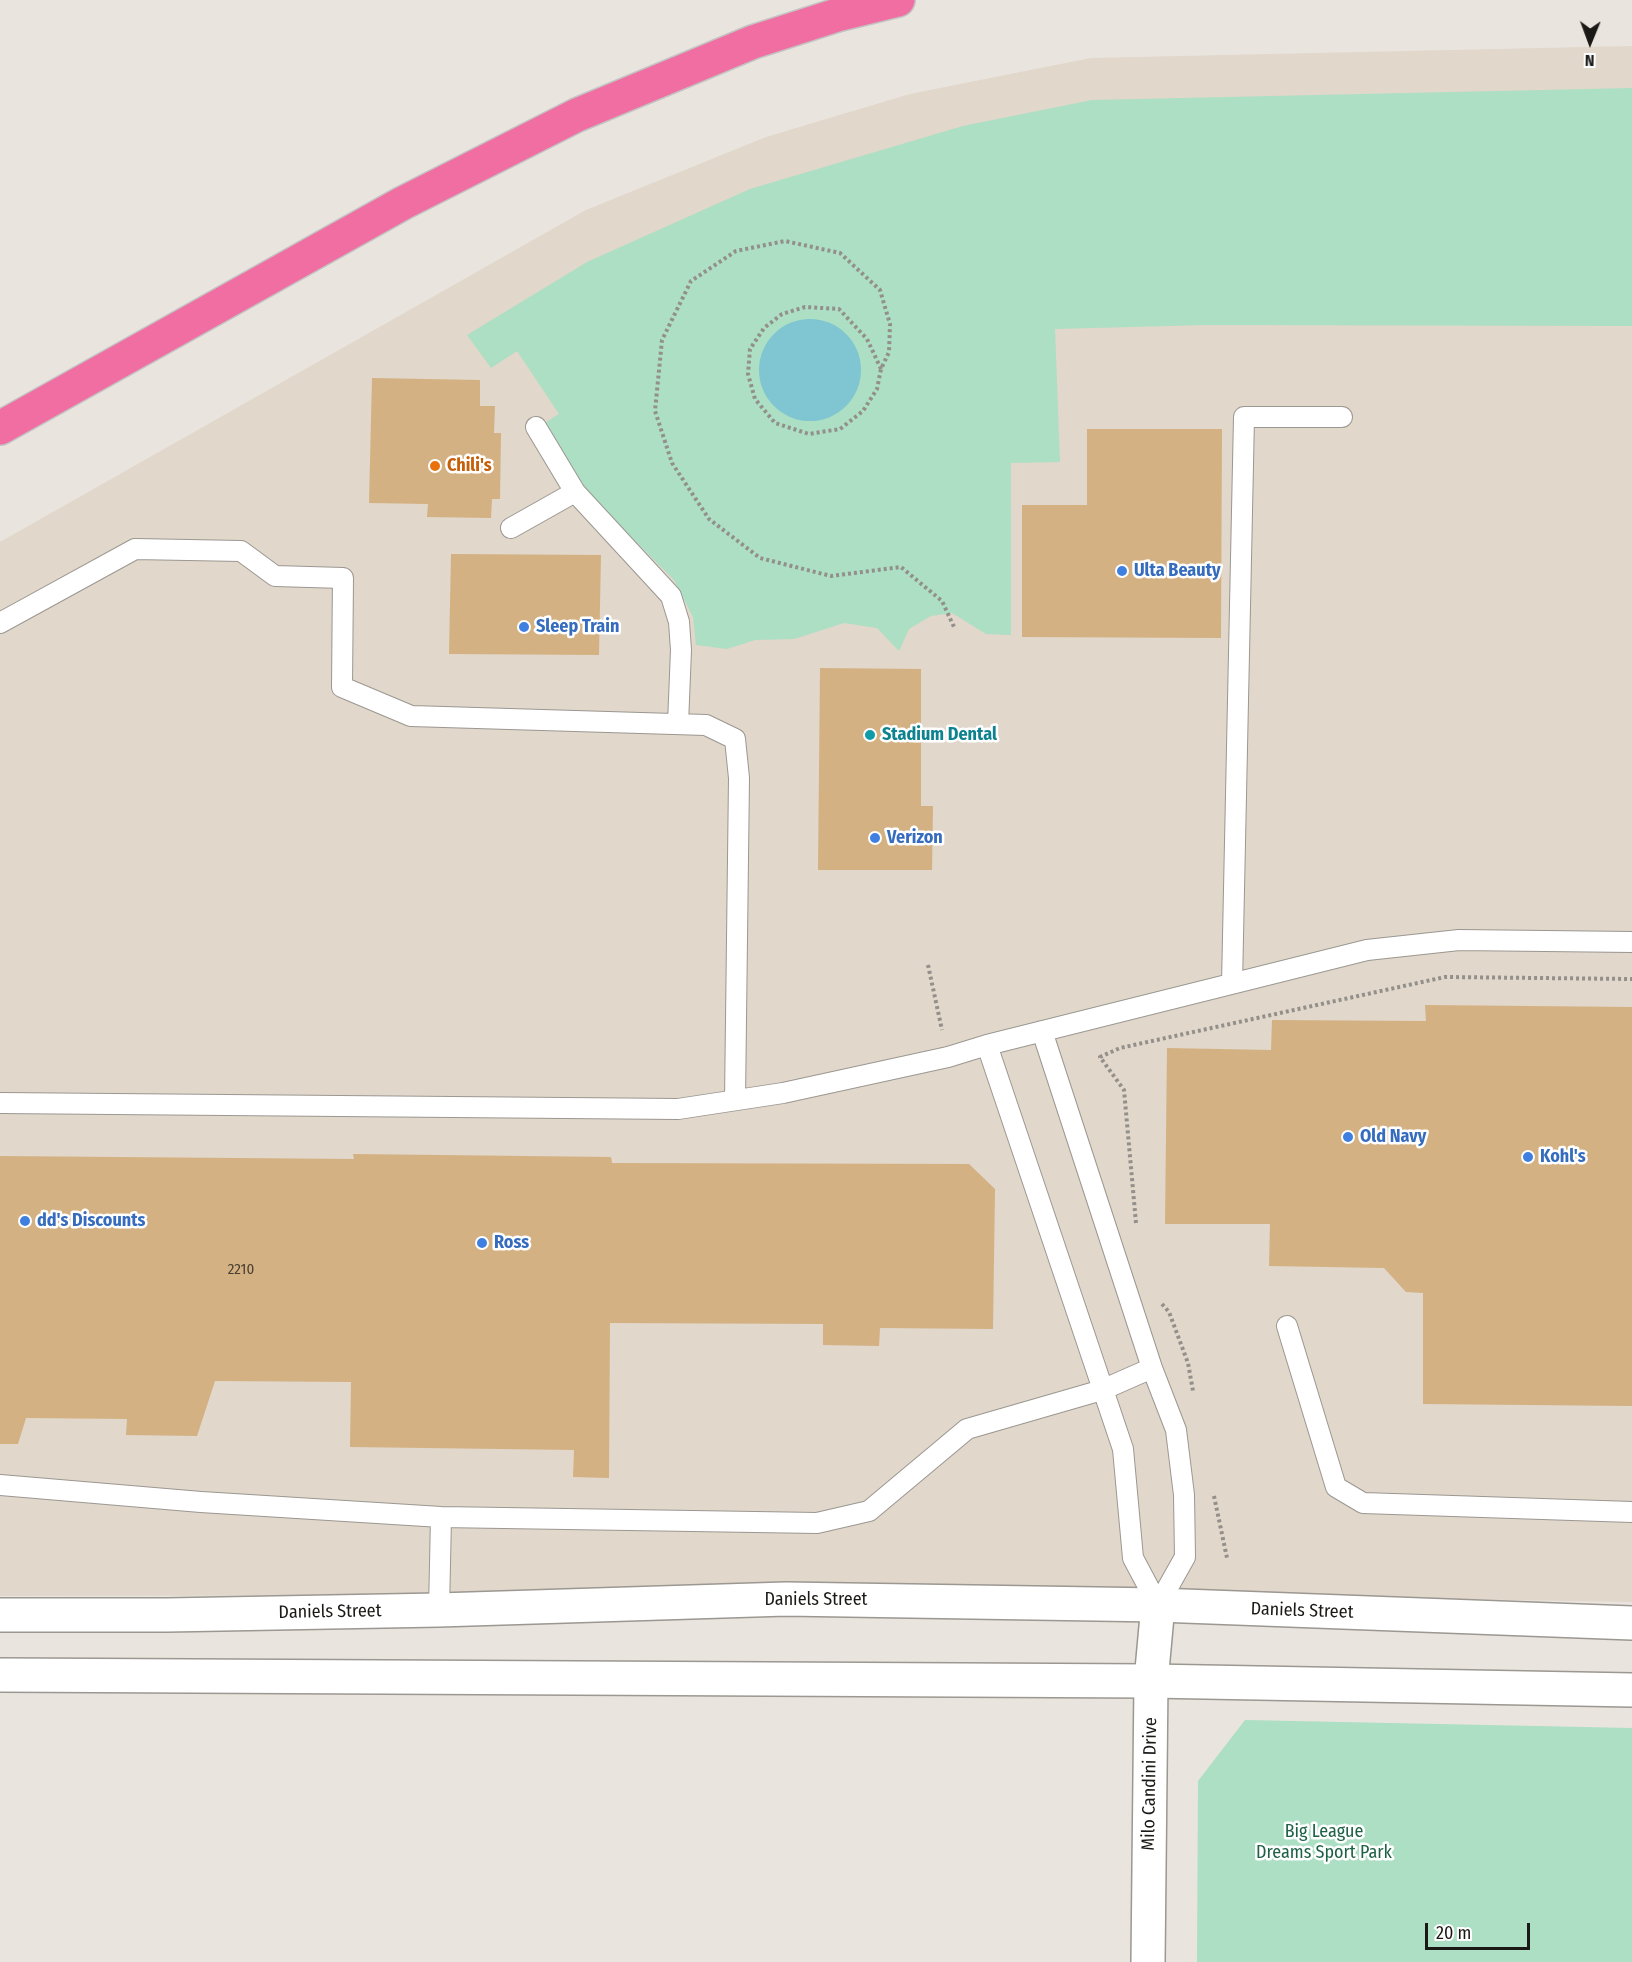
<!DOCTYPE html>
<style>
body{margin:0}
#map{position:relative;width:1632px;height:1962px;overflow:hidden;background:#e9e4de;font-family:"Fira Sans Condensed",sans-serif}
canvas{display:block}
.north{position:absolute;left:1560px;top:12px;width:60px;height:60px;-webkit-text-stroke:4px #fff;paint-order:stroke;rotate:181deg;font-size:16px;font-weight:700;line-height:24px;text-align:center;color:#1a1916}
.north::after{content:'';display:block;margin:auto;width:21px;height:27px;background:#1a1916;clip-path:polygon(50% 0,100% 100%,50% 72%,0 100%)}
.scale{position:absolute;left:1425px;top:1923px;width:105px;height:27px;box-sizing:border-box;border:3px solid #1a1916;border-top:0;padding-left:8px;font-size:18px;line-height:21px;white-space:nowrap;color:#1a1916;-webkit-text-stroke:4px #fff;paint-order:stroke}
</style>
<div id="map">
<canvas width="1632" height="1962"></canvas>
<div class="north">N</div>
<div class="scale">20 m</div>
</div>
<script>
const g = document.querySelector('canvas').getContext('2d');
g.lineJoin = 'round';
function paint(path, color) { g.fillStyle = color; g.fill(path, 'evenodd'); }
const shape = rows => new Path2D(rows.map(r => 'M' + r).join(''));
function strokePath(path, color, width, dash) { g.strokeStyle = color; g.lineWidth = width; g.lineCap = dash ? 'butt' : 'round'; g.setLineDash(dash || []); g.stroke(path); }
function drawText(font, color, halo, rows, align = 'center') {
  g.font = font + ' "Fira Sans Condensed",sans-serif'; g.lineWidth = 5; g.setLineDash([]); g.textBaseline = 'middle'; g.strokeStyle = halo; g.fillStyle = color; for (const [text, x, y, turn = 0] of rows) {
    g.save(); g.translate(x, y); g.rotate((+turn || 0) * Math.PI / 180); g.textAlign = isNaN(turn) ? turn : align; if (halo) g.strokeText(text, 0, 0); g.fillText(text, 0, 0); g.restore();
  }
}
paint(shape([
 [1632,46,1632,1602,1171,1594,0,1596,0,542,586,210,766,137,910,94,1091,58]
]), '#e1d7cb');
paint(shape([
 [1632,88,1632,326,1207,325,1055,329,1060,462,1011,463,1011,635,986,634,952,613,931,616,909,629,899,651,877,628,844,623,794,639,755,640,727,649,696,645,693,617,674,580,591,497,543,424,559,414,517,351,491,368,467,335,587,262,750,189,963,126,1092,100],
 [1245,1720,1632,1728,1632,1962,1197,1962,1198,1781]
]), '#acdfc3');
paint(shape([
 '759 370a51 51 0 1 1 102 0a51 51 0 1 1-102 0Z'
]), '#7fc6d2');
paint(shape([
 [372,378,480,380,480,406,495,406,494,433,501,433,500,499,492,499,491,518,427,517,428,504,369,503],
 [1087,429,1222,429,1221,638,1022,637,1022,505,1087,505],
 [451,554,601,555,599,655,449,654],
 [820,668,921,669,921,806,933,806,932,870,818,870],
 [1425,1005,1632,1007,1632,1406,1423,1404,1423,1293,1406,1292,1384,1268,1269,1266,1270,1224,1165,1224,1167,1048,1271,1050,1272,1020,1426,1021],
 [353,1154,611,1157,612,1163,969,1164,995,1189,993,1329,880,1328,879,1346,823,1345,823,1324,610,1323,609,1478,573,1477,574,1450,350,1447,351,1382,215,1381,197,1436,126,1435,127,1419,26,1418,18,1444,0,1444,0,1156,354,1159]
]), '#d3b183');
const lane = shape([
 [536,427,575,492,671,596,679,622,681,650,678,724],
 [511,528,575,492],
 [0,623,135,549,241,551,275,576,343,578,342,687,411,716,706,725,735,739,739,778,735,1100],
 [1232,984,1244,417,1342,417],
 [1042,1031,1152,1368,1176,1430,1184,1495,1185,1557,1158,1605],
 [987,1045,1123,1449,1133,1558,1158,1605],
 [0,1103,678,1109,783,1093,948,1057,987,1045,1367,950,1459,940,1632,942],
 [1287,1326,1336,1487,1363,1503,1632,1512],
 [0,1485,201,1502,441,1517,817,1523,869,1511,967,1429,1102,1390,1152,1368],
 [439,1610,441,1517]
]);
const street = shape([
 [1148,1962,1151,1681,1158,1605]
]);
const secondary = shape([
 [0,1615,167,1615,439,1610,786,1599,1158,1605,1632,1623],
 [0,1675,1151,1681,1632,1690]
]);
const highway = shape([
 [0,428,403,203,577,115,753,42,837,15,898,0]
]);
strokePath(lane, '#9b9791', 22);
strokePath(street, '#9b9791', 36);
strokePath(secondary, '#9b9791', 36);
strokePath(highway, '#c3c3c2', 36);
strokePath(shape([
 [881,369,867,339,839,309,805,307,782,314,764,328,750,349,748,374,755,399,775,423,809,434,840,429,863,411,877,389,881,369,889,352,890,324,880,290,840,253,785,241,736,251,691,281,662,340,655,411,672,463,709,519,760,558,831,576,901,567,942,601,954,627],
 [928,965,942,1030],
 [1136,1223,1124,1090,1100,1057,1120,1048,1445,977,1632,979],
 [1162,1304,1169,1312,1188,1363,1193,1391],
 [1214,1496,1227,1558]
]), '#93908b', 4, [3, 3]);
strokePath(lane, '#fff', 20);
strokePath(street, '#fff', 33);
strokePath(secondary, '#fff', 33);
strokePath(highway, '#f16ea2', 33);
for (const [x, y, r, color] of [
 [435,466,6,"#e8710a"],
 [1122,571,6,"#3f7fe0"],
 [524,627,6,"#3f7fe0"],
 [870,735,6,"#0f9aa8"],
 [875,838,6,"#3f7fe0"],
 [1348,1137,6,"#3f7fe0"],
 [1528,1157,6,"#3f7fe0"],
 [25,1221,6,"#3f7fe0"],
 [482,1243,6,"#3f7fe0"]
]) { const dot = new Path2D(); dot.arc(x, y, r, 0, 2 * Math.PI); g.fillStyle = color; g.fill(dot); strokePath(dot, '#fff', 2); }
drawText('15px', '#483f31', null, [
 ["2210",241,1270]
]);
drawText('bold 18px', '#c56008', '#fff', [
 ["Chili's",447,466]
], 'left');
drawText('bold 18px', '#366cbe', '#fff', [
 ["Ulta Beauty",1134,571],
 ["Sleep Train",536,627],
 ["Verizon",887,838],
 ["Old Navy",1360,1137],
 ["Kohl's",1540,1157],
 ["dd's Discounts",37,1221],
 ["Ross",494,1243]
], 'left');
drawText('bold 18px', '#0d838f', '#fff', [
 ["Stadium Dental",882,735]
], 'left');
drawText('18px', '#1a1916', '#fff', [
 ["Daniels Street",816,1600],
 ["Daniels Street",1302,1611,2],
 ["Daniels Street",330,1612,-1],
 ["Milo Candini Drive",1150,1784,-89]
]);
drawText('18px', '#1e6144', '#fff', [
 ["Big League",1324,1832],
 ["Dreams Sport Park",1324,1853]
]);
</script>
